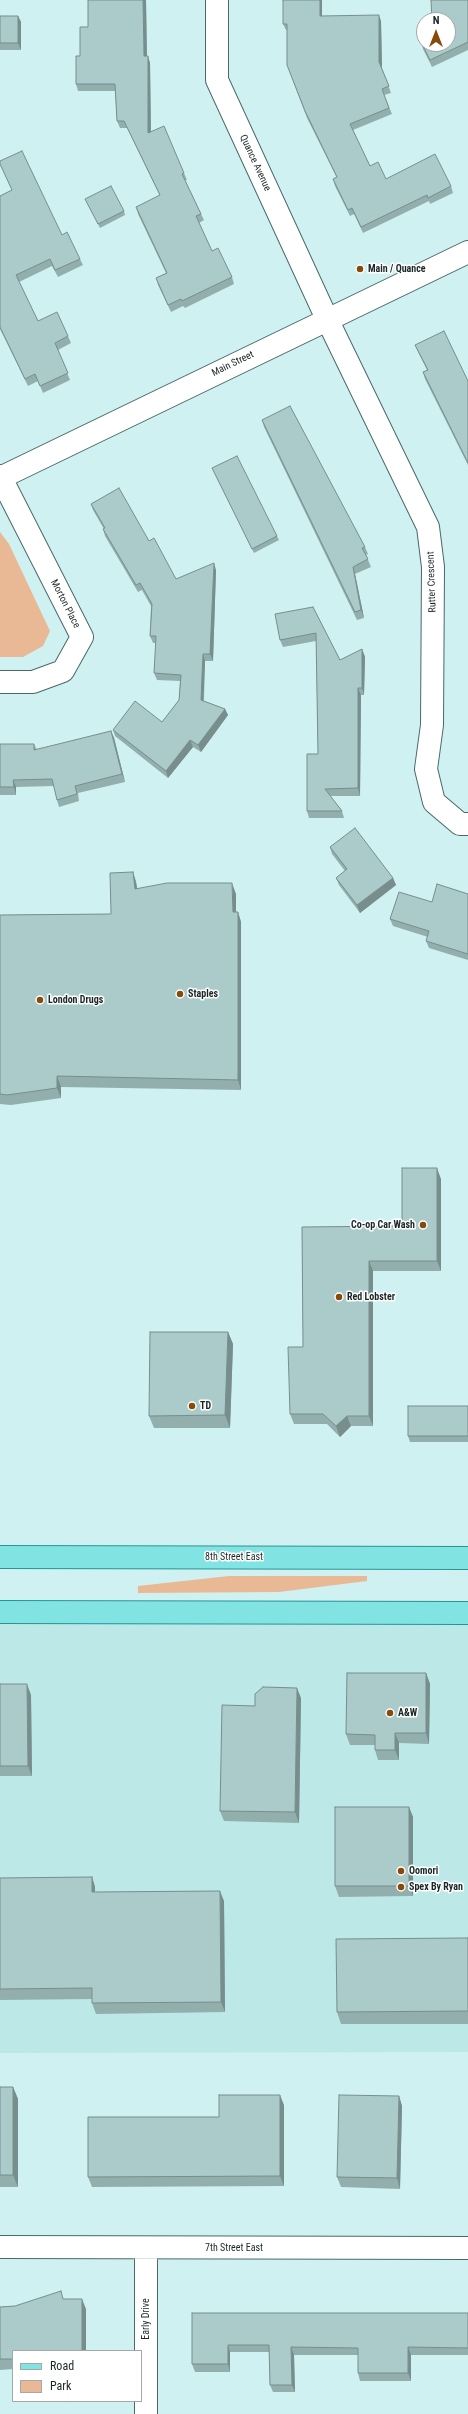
<!DOCTYPE html>
<style>
body{margin:0}
#map{position:relative;width:468px;height:2414px;overflow:hidden;background:#cff1f1;font-family:"Roboto Condensed",sans-serif}
canvas{display:block}
.legend{position:absolute;left:12px;top:2350px;width:130px;height:52px;box-sizing:border-box;background:#fff;border:1px solid #a3a8a8;margin:0;padding:5px 7px;list-style:none;font-size:12px;color:#192625}
.legend li{display:flex;align-items:center;gap:8px;height:20px}
.legend b{width:20px;border:1px solid #a3a8a8}
.north{position:absolute;left:416px;top:12px;width:40px;height:40px;box-sizing:border-box;background:#fff;border:1px solid #a3a8a8;border-radius:50%;rotate:0deg;font-size:11px;font-weight:700;line-height:16px;text-align:center;color:#192625}
.north::after{content:'';display:block;margin:auto;width:14px;height:18px;background:#884a0b;clip-path:polygon(50% 0,100% 100%,50% 72%,0 100%)}
</style>
<div id="map">
<canvas width="468" height="2414"></canvas>
<ul class="legend">
<li><b style="height:5px;background:#82e3e3"></b>Road</li>
<li><b style="height:11px;background:#e9b995"></b>Park</li>
</ul>
<div class="north">N</div>
</div>
<script>
const g = document.querySelector('canvas').getContext('2d');
g.lineJoin = 'round';
function paint(path, color) { g.fillStyle = color; g.fill(path, 'evenodd'); }
const shape = rows => new Path2D(rows.map(r => 'M' + r).join(''));
function strokePath(path, color, width, dash) { g.strokeStyle = color; g.lineWidth = width; g.lineCap = dash ? 'butt' : 'round'; g.setLineDash(dash || []); g.stroke(path); }
function drawText(font, color, halo, rows, align = 'center') {
  g.font = font + ' "Roboto Condensed",sans-serif'; g.lineWidth = 3; g.setLineDash([]); g.textBaseline = 'middle'; g.strokeStyle = halo; g.fillStyle = color; for (const [text, x, y, turn = 0] of rows) {
    g.save(); g.translate(x, y); g.rotate((+turn || 0) * Math.PI / 180); g.textAlign = isNaN(turn) ? turn : align; if (halo) g.strokeText(text, 0, 0); g.fillText(text, 0, 0); g.restore();
  }
}
paint(shape([
 [0,1612,468,1613,468,2052,0,2053]
]), '#bce8e7');
paint(shape([
 [0,532,9,544,50,631,43,646,23,657,0,657],
 [229,1576,367,1576,367,1581,279,1592,138,1593,138,1586]
]), '#e9b995');
const minor = shape([
 [217,0,217,80,327,319,428,527,433,567,432,725,426,769,434,802,460,824,468,824],
 [0,476,82,637,63,671,33,682,0,682],
 [0,478,468,252],
 [0,2247,468,2248],
 [146,2248,146,2414]
]);
const major = shape([
 [0,1557,468,1558],
 [0,1612,468,1613]
]);
strokePath(minor, '#4a6968', 24);
strokePath(major, '#279494', 24);
strokePath(minor, '#fff', 22);
strokePath(major, '#82e3e3', 22);
paint(shape([
 [146,0,147,56,150,63,151,132,184,173,187,180,185,180,201,214,204,220,199,223,212,251,232,277,234,284,185,308,183,306,171,312,158,285,156,278,166,273,138,214,136,207,160,196,127,128,120,128,117,121,115,91,78,91,76,84,80,56,88,27],
 [468,0,468,50,432,67,423,49,421,42,448,44],
 [0,16,18,16,21,22,21,50,0,50],
 [322,16,381,21,382,68,391,93,384,95,392,114,353,130,370,166,386,179,451,186,453,193,430,204,429,201,363,233,354,214,350,216,335,186,333,179,337,178,307,118,287,65,287,30,286,30,283,24],
 [0,164,62,235,80,259,83,265,58,277,52,266,19,282,38,321,68,336,71,343,58,350,70,380,43,393,38,381,28,386,0,329,0,196,12,190],
 [85,199,124,211,125,215,100,228],
 [415,345,468,381,468,465,425,379,423,372,427,370,418,352],
 [262,420,365,547,368,554,366,555,371,567,355,574,364,618,357,620,264,427],
 [212,468,277,536,279,540,254,553],
 [91,504,149,541,176,579,216,570,213,661,205,661,204,701,225,709,228,715,201,752,193,747,168,778,115,736,113,730,162,722,179,700,180,681,157,680,154,673,156,643,153,643,150,636,151,606,142,590,138,592,105,536,103,529,104,529,93,510],
 [313,607,340,660,362,649,365,657,364,695,361,695,360,796,330,796,342,811,344,818,309,818,307,811,318,754,316,641,283,647,280,640],
 [111,731,114,738,125,782,78,793,79,801,59,807,57,800,54,786,16,787,16,795,0,795,0,744,34,744,37,750],
 [330,847,393,878,396,885,360,913,339,885,336,878,345,871,332,854],
 [133,872,136,882,137,888,236,894,236,912,238,912,241,922,241,1090,61,1087,61,1098,11,1105,0,1104,0,915,111,914],
 [468,894,468,960,429,948,426,941,428,937,393,926,390,919,432,902],
 [441,1179,441,1271,373,1271,373,1426,351,1426,340,1437,327,1424,294,1424,290,1414,303,1347,302,1227,402,1226],
 [228,1332,233,1344,230,1428,154,1428,149,1416],
 [468,1406,468,1442,410,1442,408,1436],
 [426,1673,430,1684,429,1744,399,1743,399,1760,378,1760,375,1750,375,1745,350,1745,346,1734],
 [0,1684,31,1695,32,1776,0,1776],
 [301,1698,299,1823,224,1821,220,1811,255,1706],
 [409,1807,413,1817,413,1896,339,1897,335,1886],
 [92,1877,95,1887,95,1892,224,1901,225,2012,96,2014,92,2003,92,1999,0,2000,0,1878],
 [468,1938,468,2024,341,2024,337,2012],
 [0,2087,13,2087,18,2099,18,2187,0,2187],
 [399,2096,402,2106,400,2189,341,2187,337,2177],
 [284,2105,284,2186,92,2187,88,2177,219,2117],
 [64,2299,86,2309,13,2351,13,2369,0,2370,0,2307,15,2306],
 [192,2313,468,2313,468,2355,411,2355,411,2381,360,2381,358,2373,358,2355,294,2355,295,2392,273,2392,270,2385,269,2352,230,2352,230,2372,195,2372,192,2364]
]), '#92afae');
paint(shape([
 [143,0,146,0,147,63,144,56],
 [320,0,322,0,322,22,320,16],
 [379,15,381,21,382,69,379,62],
 [18,16,21,22,21,50,18,43],
 [148,56,150,63,151,140,148,133],
 [214,563,216,570,213,661,210,654],
 [353,567,355,574,364,618,361,610],
 [362,649,365,657,364,695,362,688],
 [203,654,205,661,203,707,201,700],
 [358,688,361,695,360,796,358,788],
 [225,709,228,715,201,752,198,745],
 [111,731,114,738,125,782,122,774],
 [190,740,193,747,168,778,166,771],
 [13,780,16,787,16,795,14,787],
 [133,872,136,882,139,899,135,889],
 [393,878,396,885,360,913,357,905],
 [232,883,236,894,236,922,233,912],
 [238,912,241,922,241,1090,238,1080],
 [57,1076,61,1087,61,1098,57,1088],
 [437,1168,441,1179,441,1271,437,1261],
 [369,1261,373,1271,373,1426,369,1416],
 [228,1332,233,1344,230,1428,225,1415],
 [347,1416,351,1426,340,1437,336,1426],
 [426,1673,430,1684,429,1744,426,1733],
 [27,1684,31,1695,32,1776,28,1766],
 [297,1688,301,1698,299,1823,295,1812],
 [395,1733,399,1743,399,1760,395,1750],
 [409,1807,413,1817,413,1896,409,1886],
 [92,1877,95,1887,95,1902,92,1892],
 [220,1891,224,1901,225,2012,221,2002],
 [13,2087,18,2099,18,2187,13,2175],
 [280,2095,284,2105,284,2186,280,2176],
 [399,2096,402,2106,400,2189,397,2178],
 [82,2299,86,2309,86,2351,82,2351],
 [228,2345,230,2352,230,2372,228,2364],
 [291,2347,294,2355,295,2392,292,2385],
 [408,2347,411,2355,411,2381,408,2373]
]), '#778e8d');
const building = shape([
 [88,0,143,0,144,56,148,56,148,133,164,126,184,173,182,174,201,214,196,216,212,251,218,248,232,277,182,301,181,299,168,305,156,278,167,273,136,207,160,195,124,121,117,121,115,84,76,84,76,56,80,56,80,27,88,27,88,0],
 [283,0,320,0,320,16,379,15,379,62,389,86,382,89,389,108,350,124,370,166,378,162,386,179,435,154,451,186,428,198,427,195,361,227,352,208,348,210,333,179,337,177,305,111,287,65,287,24,283,24,283,0],
 [431,0,468,0,468,42,430,60,421,42,424,40,424,44,448,44,448,20,432,20,431,0],
 [0,16,18,16,18,43,0,43,0,16],
 [22,151,62,235,67,232,80,259,55,270,50,259,16,275,38,321,57,312,68,336,55,343,68,373,40,386,35,374,25,379,0,327,0,196,12,190,0,164,0,161,22,151],
 [111,186,124,211,98,224,85,199,111,186],
 [444,331,468,381,468,463,423,372,428,370,415,345,444,331],
 [290,406,365,547,362,548,368,559,353,567,361,610,355,612,262,420,290,406],
 [237,456,277,536,252,549,212,468,237,456],
 [119,488,149,541,154,538,176,579,214,563,210,654,203,654,201,700,225,709,198,745,190,740,166,771,113,730,135,701,162,722,179,700,181,675,154,673,156,636,150,636,152,604,140,583,136,585,103,529,105,528,91,504,119,488],
 [313,607,340,660,362,649,362,688,358,688,358,788,325,789,342,811,307,811,307,754,318,754,316,633,280,640,275,614,313,607],
 [111,731,122,774,75,786,77,794,57,800,52,779,13,780,14,787,0,787,0,744,34,744,34,750,111,731],
 [355,828,393,878,357,905,336,878,347,869,330,847,355,828],
 [133,872,135,889,167,883,232,883,233,912,238,912,238,1080,57,1076,57,1088,7,1095,0,1094,0,915,111,914,110,873,133,872],
 [437,884,468,894,468,954,426,941,429,931,390,919,399,892,432,902,437,884],
 [402,1168,437,1168,437,1261,369,1261,369,1416,347,1416,336,1426,323,1414,290,1414,288,1347,303,1347,302,1227,402,1226,402,1168],
 [150,1332,228,1332,225,1415,149,1416,150,1332],
 [408,1406,468,1406,468,1436,408,1436,408,1406],
 [347,1673,426,1673,426,1733,395,1733,395,1750,375,1750,375,1735,346,1734,347,1673],
 [0,1684,27,1684,28,1766,0,1766,0,1684],
 [263,1687,297,1688,295,1812,220,1811,222,1705,255,1706,255,1694,263,1687],
 [335,1807,409,1807,409,1886,335,1886,335,1807],
 [92,1877,92,1892,220,1891,221,2002,92,2003,92,1988,0,1989,0,1878,92,1877],
 [468,1938,468,2011,337,2012,336,1939,468,1938],
 [0,2087,13,2087,13,2175,0,2175,0,2087],
 [219,2095,280,2095,280,2176,88,2177,88,2117,219,2117,219,2095],
 [339,2095,399,2096,397,2178,337,2177,339,2095],
 [61,2291,63,2299,82,2299,82,2351,13,2351,13,2359,0,2359,0,2307,15,2306,61,2291],
 [192,2313,468,2313,468,2348,408,2347,408,2373,358,2373,358,2348,291,2347,292,2385,270,2385,269,2345,228,2345,228,2364,192,2364,192,2313]
]);
paint(building, '#aacbca');
strokePath(building, '#778e8d', 1);
for (const [x, y, r, color] of [
 [360,269,4,"#884a0b"],
 [180,994,4,"#884a0b"],
 [40,1000,4,"#884a0b"],
 [423,1225,4,"#884a0b"],
 [339,1297,4,"#884a0b"],
 [192,1406,4,"#884a0b"],
 [390,1713,4,"#884a0b"],
 [401,1871,4,"#884a0b"],
 [401,1887,4,"#884a0b"]
]) { const dot = new Path2D(); dot.arc(x, y, r, 0, 2 * Math.PI); g.fillStyle = color; g.fill(dot); strokePath(dot, '#fff', 1.5); }
drawText('10px', '#192625', '#fff', [
 ["Quance Avenue",255,163,65],
 ["Main Street",233,364,-26],
 ["Rutter Crescent",432,582,-92],
 ["Morton Place",65,604,63],
 ["8th Street East",234,1557],
 ["7th Street East",234,2248],
 ["Early Drive",146,2319,-90]
]);
drawText('bold 10px', '#192625', '#fff', [
 ["Main / Quance",368,269],
 ["Staples",188,994],
 ["London Drugs",48,1000],
 ["Co-op Car Wash",415,1225,"right"],
 ["Red Lobster",347,1297],
 ["TD",200,1406],
 ["A&W",398,1713],
 ["Oomori",409,1871],
 ["Spex By Ryan",409,1887]
], 'left');
</script>
